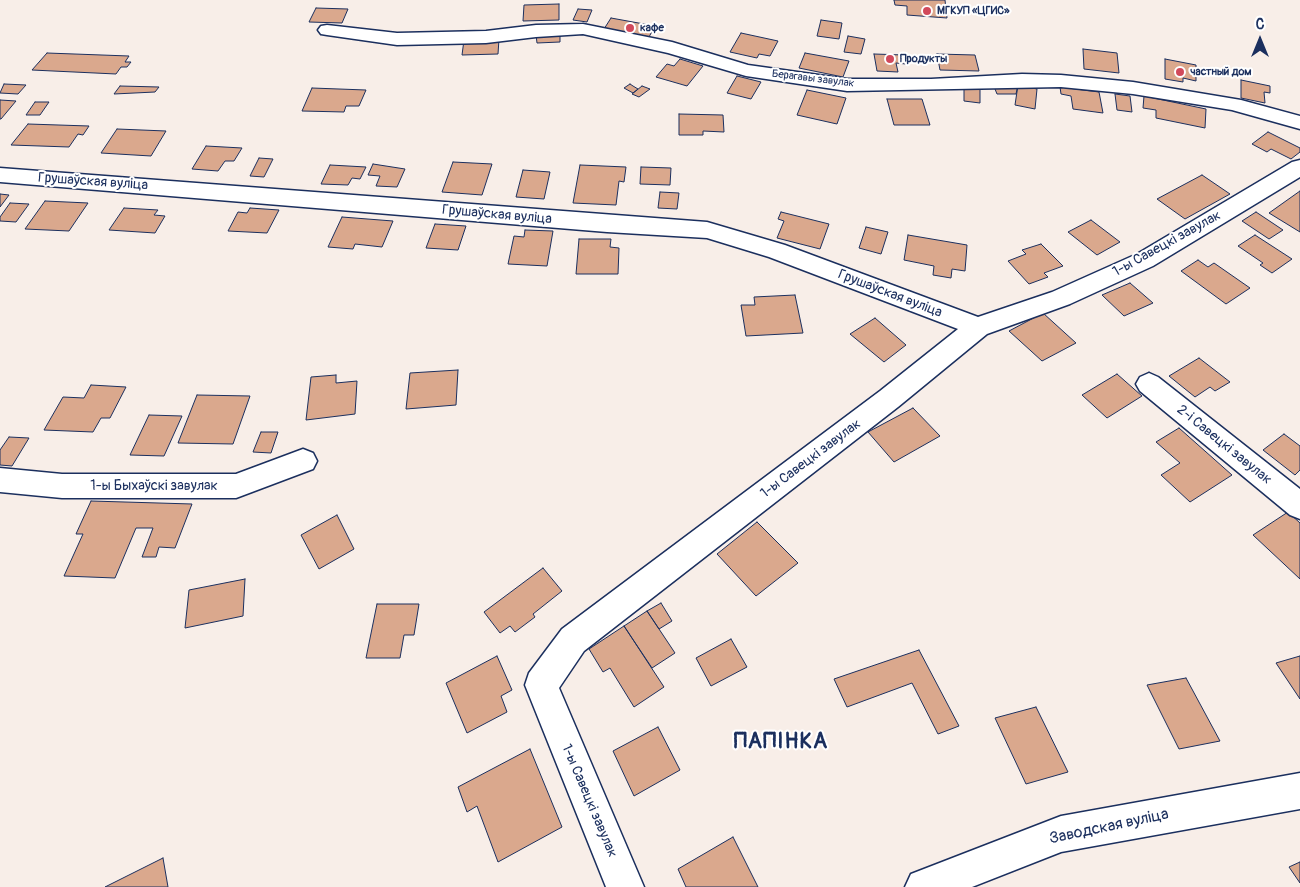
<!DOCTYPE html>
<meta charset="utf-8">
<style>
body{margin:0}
#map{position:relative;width:1300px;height:887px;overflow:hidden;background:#f8eee8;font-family:Pangolin,sans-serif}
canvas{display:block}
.north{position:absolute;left:1235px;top:15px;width:50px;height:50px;-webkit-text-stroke:4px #fff;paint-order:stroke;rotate:0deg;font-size:14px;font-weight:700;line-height:20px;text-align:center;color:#1b2f5e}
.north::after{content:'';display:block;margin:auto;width:18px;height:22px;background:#1b2f5e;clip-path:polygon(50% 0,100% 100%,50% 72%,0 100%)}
</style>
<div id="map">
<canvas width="1300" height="887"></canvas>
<div class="north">С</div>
</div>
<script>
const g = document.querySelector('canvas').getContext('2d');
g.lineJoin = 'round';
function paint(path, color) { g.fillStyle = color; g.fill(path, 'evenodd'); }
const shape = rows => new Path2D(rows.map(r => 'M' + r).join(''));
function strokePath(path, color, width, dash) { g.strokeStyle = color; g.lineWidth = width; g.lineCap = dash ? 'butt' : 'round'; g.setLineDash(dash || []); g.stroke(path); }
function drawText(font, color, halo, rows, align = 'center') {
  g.font = font + ' Pangolin,sans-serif'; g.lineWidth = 4; g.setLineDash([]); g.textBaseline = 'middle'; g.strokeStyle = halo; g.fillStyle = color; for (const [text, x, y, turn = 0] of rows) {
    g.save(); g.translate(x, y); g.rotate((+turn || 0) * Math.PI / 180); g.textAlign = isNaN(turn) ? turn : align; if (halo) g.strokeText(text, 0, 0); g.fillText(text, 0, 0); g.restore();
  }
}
const building = shape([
 [894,0,945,0,947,18,907,15,907,6,895,5,894,0],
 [559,4,559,20,523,21,524,5,559,4],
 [316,8,348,9,342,23,309,22,316,8],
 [578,9,592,10,587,22,573,20,578,9],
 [611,18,655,26,649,37,604,29,611,18],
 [821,20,842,23,839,39,817,36,821,20],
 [741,33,778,41,770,56,759,54,757,58,730,52,741,33],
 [560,34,560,42,537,43,536,35,560,34],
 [848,36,865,39,861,54,844,52,848,36],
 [499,39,498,54,462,55,464,40,499,39],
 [1083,49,1117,53,1119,73,1084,69,1083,49],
 [47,53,129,56,125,62,131,62,127,67,121,67,116,74,32,70,47,53],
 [805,53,849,61,843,77,799,68,805,53],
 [874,54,904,55,906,64,896,63,898,72,877,71,874,54],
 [937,54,975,55,979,71,940,70,937,54],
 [680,59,703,66,687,86,656,77,667,64,674,66,680,59],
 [1165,59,1196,65,1196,81,1183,78,1183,82,1165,79,1165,59],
 [737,76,761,82,751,99,727,93,737,76],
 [1241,80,1270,86,1270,93,1264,92,1265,103,1241,98,1241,80],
 [4,84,26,85,18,94,0,93,4,84],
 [630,84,633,86,638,89,633,93,624,88,630,84],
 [993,84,1018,85,1016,94,997,94,993,84],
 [1018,85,1037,89,1035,109,1015,105,1018,85],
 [120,86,159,87,155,92,114,94,120,86],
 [642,86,650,89,639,97,632,94,642,86],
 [964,86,980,88,980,103,964,101,964,86],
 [1060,87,1099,92,1103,113,1073,109,1071,96,1061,94,1060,87],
 [312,88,366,90,359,106,346,106,344,112,302,111,312,88],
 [807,90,846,98,837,124,797,115,807,90],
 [1115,94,1130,96,1132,112,1117,110,1115,94],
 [1144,96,1206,109,1205,128,1156,118,1156,110,1143,108,1144,96],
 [887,99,922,99,930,125,894,125,887,99],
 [0,100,16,101,1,119,0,119,0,100],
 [35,102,49,102,40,115,26,115,35,102],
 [679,114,723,115,724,132,703,131,703,135,679,135,679,114],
 [28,124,89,126,83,135,78,134,69,147,11,145,28,124],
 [117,129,166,131,151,156,101,153,117,129],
 [1268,132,1300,148,1300,152,1291,159,1271,149,1267,152,1252,144,1268,132],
 [206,146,242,148,234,161,225,161,218,171,192,169,206,146],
 [259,158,273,159,264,177,250,176,259,158],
 [453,162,492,164,482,195,442,192,453,162],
 [373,164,405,169,397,187,376,186,380,176,368,175,373,164],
 [330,165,366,167,360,179,352,178,348,185,321,184,330,165],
 [580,165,626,167,624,182,619,181,616,205,573,203,580,165],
 [641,167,671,168,670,185,640,184,641,167],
 [523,170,550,172,544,199,516,197,523,170],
 [1202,175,1230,194,1185,219,1157,199,1202,175],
 [1300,191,1300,232,1269,213,1300,191],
 [660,192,679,193,677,209,658,208,660,192],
 [0,194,9,195,0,207,0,194],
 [45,201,88,203,69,231,25,229,45,201],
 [10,203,29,204,16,222,0,221,0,217,10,203],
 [124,208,158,210,154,215,165,216,155,233,109,230,124,208],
 [250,208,279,210,267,233,228,231,238,212,247,213,250,208],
 [781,212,829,224,820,249,777,238,784,221,778,219,781,212],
 [1256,212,1283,230,1269,239,1242,221,1256,212],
 [342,217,393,221,382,247,355,244,353,249,328,247,342,217],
 [1091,220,1120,242,1097,255,1068,232,1091,220],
 [435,224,466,226,458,250,426,248,435,224],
 [866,227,888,232,881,254,859,248,866,227],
 [525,230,553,231,547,266,508,264,514,236,524,237,525,230],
 [908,235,967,245,965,271,952,269,951,278,933,275,934,266,904,260,908,235],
 [1255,235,1292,259,1272,273,1260,265,1263,263,1238,246,1255,235],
 [579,239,611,239,610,247,619,248,618,274,576,274,579,239],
 [1041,244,1063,266,1044,273,1048,277,1029,284,1008,261,1026,254,1022,250,1041,244],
 [1198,260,1208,267,1214,263,1250,288,1226,304,1181,271,1198,260],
 [1130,283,1153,303,1124,316,1102,295,1130,283],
 [795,295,803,333,746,336,741,305,755,305,754,297,795,295],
 [1043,313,1076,343,1042,361,1009,331,1043,313],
 [875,318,906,345,884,362,850,334,875,318],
 [1199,358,1230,382,1215,391,1210,387,1195,397,1169,376,1199,358],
 [458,370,456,405,406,409,410,373,458,370],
 [1117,374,1142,396,1107,418,1082,395,1117,374],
 [336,375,336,383,357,381,355,414,306,420,311,377,336,375],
 [91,385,126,387,110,418,101,418,93,432,44,430,63,397,84,398,91,385],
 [197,395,250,396,233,444,178,443,197,395],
 [913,408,940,436,894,462,868,432,913,408],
 [149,415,182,416,164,456,130,455,149,415],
 [1179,428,1232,475,1190,502,1161,475,1180,463,1156,442,1179,428],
 [261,432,278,432,271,453,253,452,261,432],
 [1284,434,1300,446,1300,470,1295,475,1263,450,1284,434],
 [9,437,29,438,12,466,0,465,0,450,9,437],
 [91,501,192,504,175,548,159,547,156,557,142,557,153,528,136,528,115,578,64,576,83,534,76,534,91,501],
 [1288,512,1300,523,1300,579,1253,535,1288,512],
 [337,515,354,549,319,569,301,535,337,515],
 [757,522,798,563,756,596,717,554,757,522],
 [543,568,562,591,533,614,535,617,515,632,510,626,500,633,484,612,543,568],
 [245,579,243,616,185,628,189,590,245,579],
 [661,603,672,621,659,629,647,611,661,603],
 [377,604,419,604,414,635,404,635,400,658,366,658,377,604],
 [647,611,675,653,652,668,624,626,647,611],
 [624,626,664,687,634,707,610,668,603,672,589,649,624,626],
 [731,639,747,667,711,686,696,658,731,639],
 [919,650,959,726,938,734,912,683,847,707,834,679,919,650],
 [497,656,512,690,501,696,507,712,467,733,446,683,497,656],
 [1300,656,1300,699,1276,663,1300,656],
 [1186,678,1220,741,1179,749,1147,685,1186,678],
 [1036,707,1068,772,1026,784,995,718,1036,707],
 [658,727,680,770,634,796,613,751,658,727],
 [530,749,562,827,498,862,477,806,467,812,458,787,530,749],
 [733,837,758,887,686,887,678,869,733,837],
 [163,858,168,887,105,887,163,858],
 [1300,862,1300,883,1289,867,1300,862]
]);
paint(building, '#daa88d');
strokePath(building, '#1b2f5e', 1);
const street = shape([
 [583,24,672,42,748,65,847,79,931,79,1022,74,1061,75,1133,82,1241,100,1300,116,1300,129,1232,110,1133,94,1061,87,847,91,746,76,668,53,583,34,536,37,486,43,397,45,327,35,321,34,318,30,321,26,327,25,397,33,486,31,536,25,583,24],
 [1300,160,1300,177,1153,266,1070,304,987,334,898,407,584,651,559,688,644,887,606,887,525,685,529,673,562,629,880,391,958,329,769,257,707,238,607,232,0,182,0,168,707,222,785,245,978,317,1052,292,1137,254,1292,162,1300,160],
 [1149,373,1158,377,1300,489,1300,519,1290,515,1140,391,1136,384,1140,377,1149,373],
 [303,449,313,453,317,461,313,469,236,498,62,498,0,492,0,468,62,474,236,474,303,449],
 [1300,773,1300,809,1061,852,972,887,905,887,911,874,1061,816,1300,773]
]);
strokePath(street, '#1b2f5e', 3);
paint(street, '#fff');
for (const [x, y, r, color] of [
 [927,11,5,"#d1495b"],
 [630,28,5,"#d1495b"],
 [890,59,5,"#d1495b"],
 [1180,72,5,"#d1495b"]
]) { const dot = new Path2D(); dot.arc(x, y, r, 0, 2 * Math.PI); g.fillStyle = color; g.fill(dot); strokePath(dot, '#fff', 2); }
drawText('bold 11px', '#1b2f5e', '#fff', [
 ["МГКУП «ЦГИС»",937,11],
 ["кафе",640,28],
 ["Продукты",900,59],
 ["частный дом",1190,72]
], 'left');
drawText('11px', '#1b2f5e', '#fff', [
 ["Берагавы завулак",813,79,7]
]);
drawText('14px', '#1b2f5e', '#fff', [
 ["Грушаўская вуліца",93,182,4],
 ["Грушаўская вуліца",497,215,5],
 ["1-ы Савецкі завулак",1167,244,-29],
 ["Грушаўская вуліца",890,294,21],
 ["2-і Савецкі завулак",1224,445,39],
 ["1-ы Савецкі завулак",811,459,-37],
 ["1-ы Быхаўскі завулак",154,486],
 ["1-ы Савецкі завулак",589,801,67]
]);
drawText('16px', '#1b2f5e', '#fff', [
 ["Заводская вуліца",1109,827,-12]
]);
g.letterSpacing = '1px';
drawText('bold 22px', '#1b2f5e', '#fff', [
 ["ПАПІНКА",781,742]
]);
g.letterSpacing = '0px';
</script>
